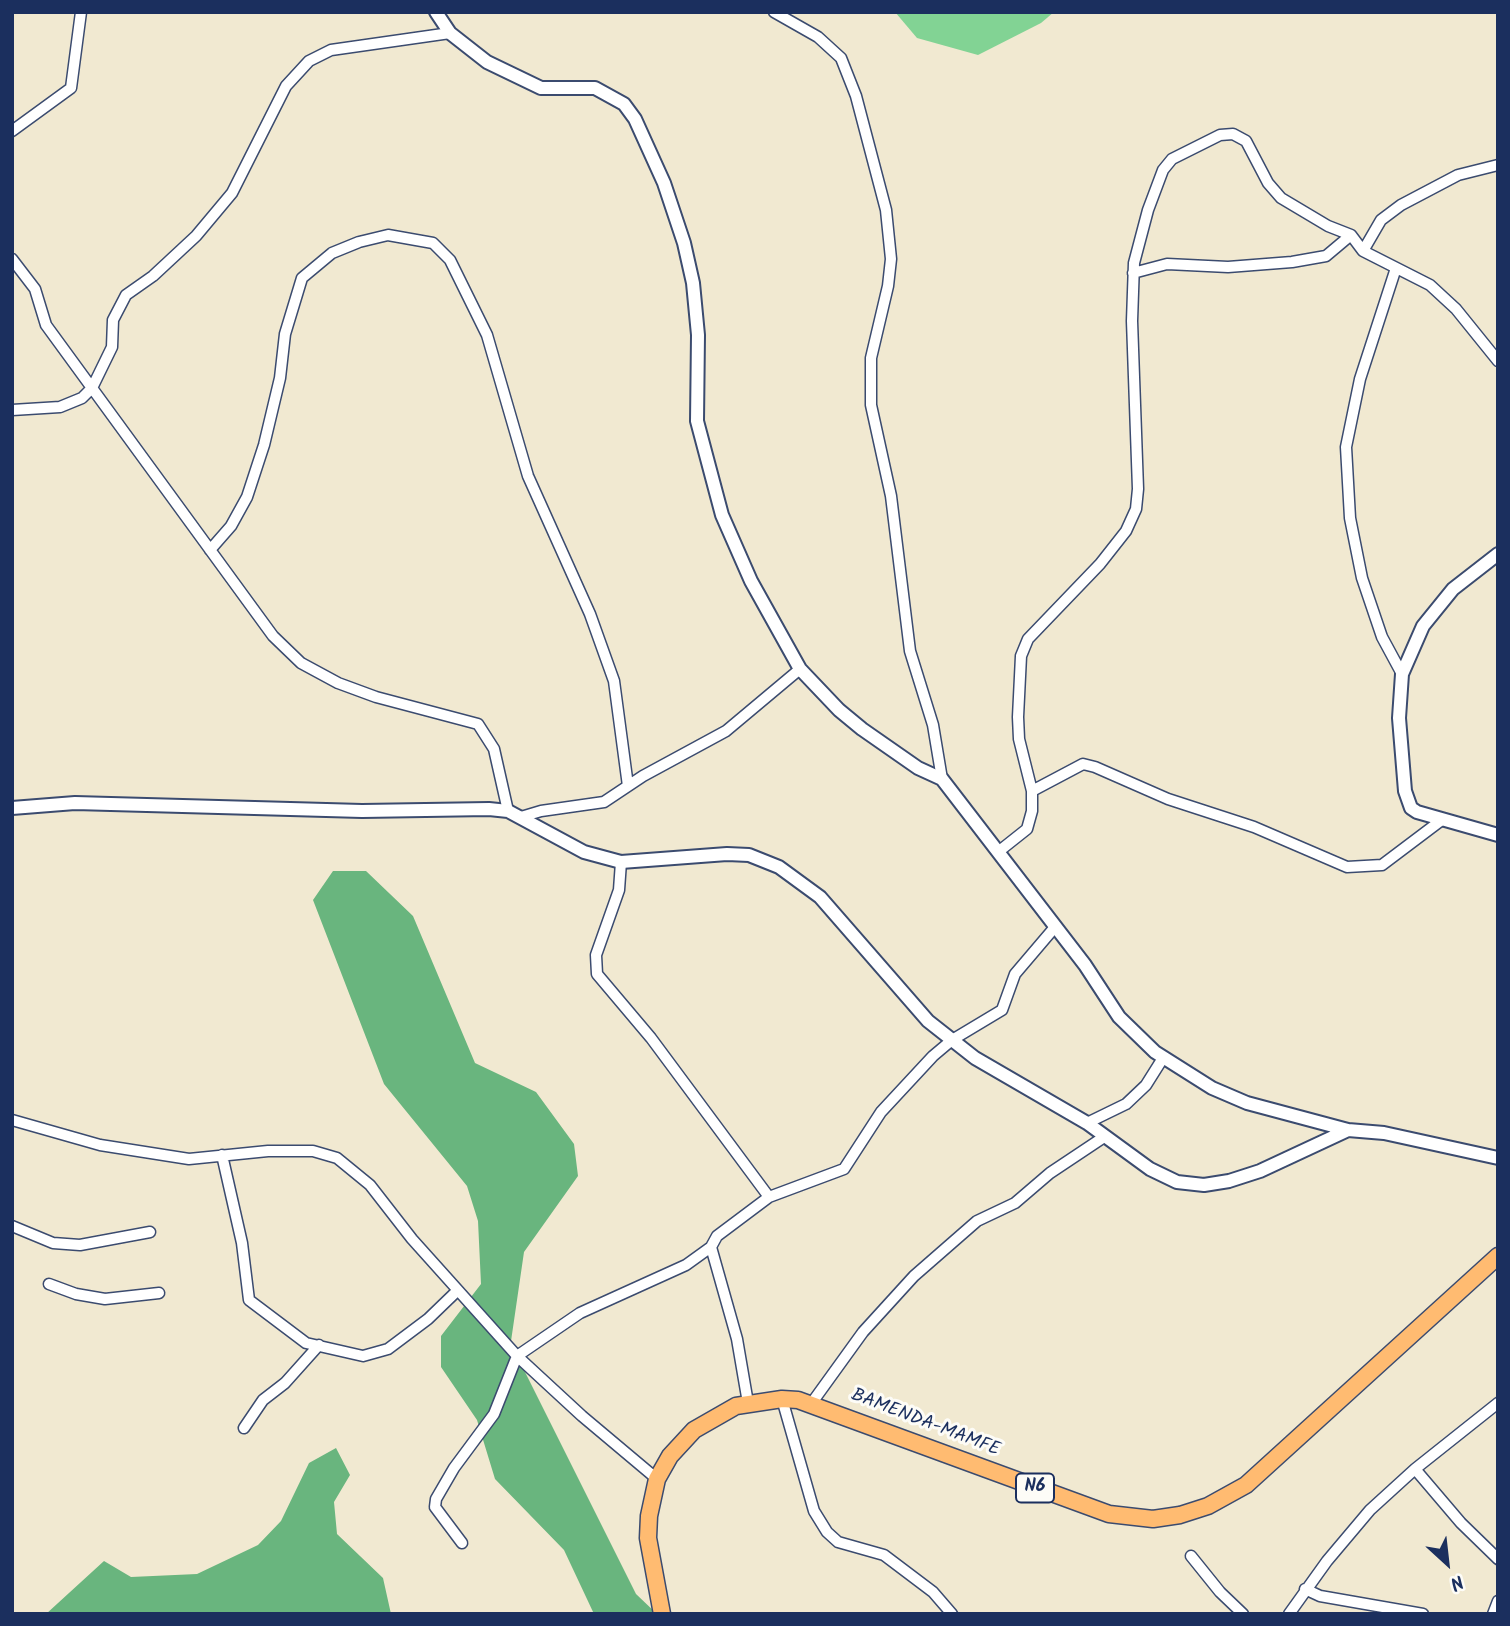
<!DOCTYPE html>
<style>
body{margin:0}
#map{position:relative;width:1510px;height:1626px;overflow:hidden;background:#f1e9d1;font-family:Kalam,sans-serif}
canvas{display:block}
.frame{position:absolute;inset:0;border:14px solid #1b2f5e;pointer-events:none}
.north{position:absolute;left:1412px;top:1528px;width:70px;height:70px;-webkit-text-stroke:5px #fdfcf7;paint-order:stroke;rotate:153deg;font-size:19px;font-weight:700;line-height:28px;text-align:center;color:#1b2f5e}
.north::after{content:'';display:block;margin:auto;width:24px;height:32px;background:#1b2f5e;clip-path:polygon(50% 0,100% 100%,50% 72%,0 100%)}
</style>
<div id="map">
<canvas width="1510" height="1626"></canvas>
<div class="frame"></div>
<div class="north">N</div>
</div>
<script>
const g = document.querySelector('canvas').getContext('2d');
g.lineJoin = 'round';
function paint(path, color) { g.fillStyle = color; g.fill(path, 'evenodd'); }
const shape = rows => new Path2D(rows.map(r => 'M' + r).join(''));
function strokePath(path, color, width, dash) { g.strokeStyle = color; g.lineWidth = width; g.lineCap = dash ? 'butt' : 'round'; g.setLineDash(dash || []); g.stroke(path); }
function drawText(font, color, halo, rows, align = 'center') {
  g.font = font + ' Kalam,sans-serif'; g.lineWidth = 6; g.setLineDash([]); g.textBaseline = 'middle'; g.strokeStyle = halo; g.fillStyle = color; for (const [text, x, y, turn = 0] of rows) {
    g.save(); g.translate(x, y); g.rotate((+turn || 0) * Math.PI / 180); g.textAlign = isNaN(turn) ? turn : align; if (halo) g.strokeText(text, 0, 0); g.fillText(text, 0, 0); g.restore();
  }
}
paint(shape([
 [895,12,1054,12,1041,23,978,55,917,38]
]), '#82d394');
paint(shape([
 [333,871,366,871,413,916,475,1063,536,1092,574,1144,578,1176,524,1252,510,1348,517,1356,636,1594,657,1614,594,1614,564,1550,495,1479,477,1420,441,1367,441,1336,481,1284,478,1221,467,1186,384,1084,313,900],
 [336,1448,350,1475,334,1502,337,1534,383,1578,391,1614,46,1614,104,1561,131,1577,197,1574,258,1545,281,1521,309,1463]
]), '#69b57e');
const minor = shape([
 [774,12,818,37,841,58,856,96,886,210,891,259,888,286,871,358,871,405,891,496,910,651,933,725,942,779],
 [12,131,71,88,81,12],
 [1363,251,1381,220,1401,205,1458,175,1498,165],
 [12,259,35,289,46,325,273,636,301,663,338,683,376,697,478,724,494,749,508,811],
 [1396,268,1360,379,1346,447,1350,518,1362,578,1382,637,1402,674],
 [1133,273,1167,264,1228,267,1292,262,1326,256,1351,235],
 [12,410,60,407,82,398,92,388,112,347,113,320,126,295,153,276,196,236,232,193,286,86,309,61,331,50,450,33],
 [210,550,231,526,247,497,264,445,280,378,285,334,302,278,332,253,359,242,388,235,433,243,450,260,487,335,528,476,590,614,614,681,628,786],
 [1032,791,1083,764,1095,767,1168,799,1254,827,1347,867,1382,865,1443,819],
 [521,817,541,811,604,802,643,776,726,731,800,669],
 [998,852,1027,829,1032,811,1032,791,1019,739,1018,717,1021,656,1028,639,1100,564,1126,531,1136,509,1138,489,1132,321,1134,263,1148,210,1163,170,1172,159,1220,135,1233,134,1246,141,1268,183,1281,198,1328,226,1351,235,1363,251,1430,285,1456,309,1498,361],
 [621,862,619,890,596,955,597,974,651,1038,769,1197],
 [12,1120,100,1145,189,1159,268,1151,313,1151,337,1158,370,1185,412,1239,517,1356,582,1416,657,1479],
 [1087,1123,1126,1104,1146,1085,1163,1058],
 [222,1155,242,1243,249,1300,306,1343,363,1356,388,1349,428,1319,457,1291],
 [12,1226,53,1243,80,1245,150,1232],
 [49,1284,76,1294,105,1299,159,1293],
 [782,1399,814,1511,827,1532,838,1542,884,1555,933,1592,952,1614],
 [748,1403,737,1339,711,1247,717,1236,769,1197,844,1169,881,1112,933,1056,952,1040,1002,1010,1015,974,1055,927],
 [811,1404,863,1332,914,1276,977,1221,1015,1203,1050,1173,1104,1137],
 [244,1428,263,1400,285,1383,319,1345],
 [1415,1469,1461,1523,1498,1559],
 [462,1543,435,1507,436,1499,454,1468,494,1414,517,1356,580,1313,686,1265,711,1247],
 [1191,1556,1220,1592,1243,1614],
 [1305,1589,1320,1596,1423,1614],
 [1289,1614,1327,1561,1370,1510,1415,1469,1498,1403],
 [1493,1614,1498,1601]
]);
const tertiary = shape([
 [436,12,450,33,487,62,541,88,595,88,624,104,635,119,664,183,684,243,693,283,698,335,697,421,722,515,751,581,800,669,839,710,862,729,918,768,942,779,1085,965,1119,1017,1155,1052,1212,1088,1247,1103,1348,1130],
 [1498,554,1453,589,1423,626,1402,674,1399,718,1405,791,1411,808,1417,812,1498,835],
 [12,808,75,803,362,811,489,809,508,811,584,852,621,862,727,854,749,855,779,867,820,897,928,1021,975,1058,1087,1123,1150,1169,1177,1182,1204,1185,1229,1181,1260,1171,1348,1130,1384,1133,1498,1158]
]);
const trunk = shape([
 [662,1614,648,1538,649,1516,657,1479,670,1456,694,1430,736,1406,782,1399,798,1400,1109,1514,1153,1519,1180,1515,1208,1506,1246,1485,1498,1256]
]);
strokePath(minor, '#3b4b6f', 13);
strokePath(tertiary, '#3b4b6f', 16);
strokePath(trunk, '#3b4b6f', 19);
strokePath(minor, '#fff', 10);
strokePath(tertiary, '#fff', 12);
strokePath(trunk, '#ffbb71', 16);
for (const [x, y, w] of [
 [1035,1488,38]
]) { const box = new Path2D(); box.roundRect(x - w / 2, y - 14.5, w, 29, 5); g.fillStyle = '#fdfcf7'; g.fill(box); strokePath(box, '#1b2f5e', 2); }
drawText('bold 18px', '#1b2f5e', null, [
 ["N6",1035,1488]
]);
drawText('19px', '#1b2f5e', '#fdfcf7', [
 ["BAMENDA-MAMFE",925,1424,21]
]);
</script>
